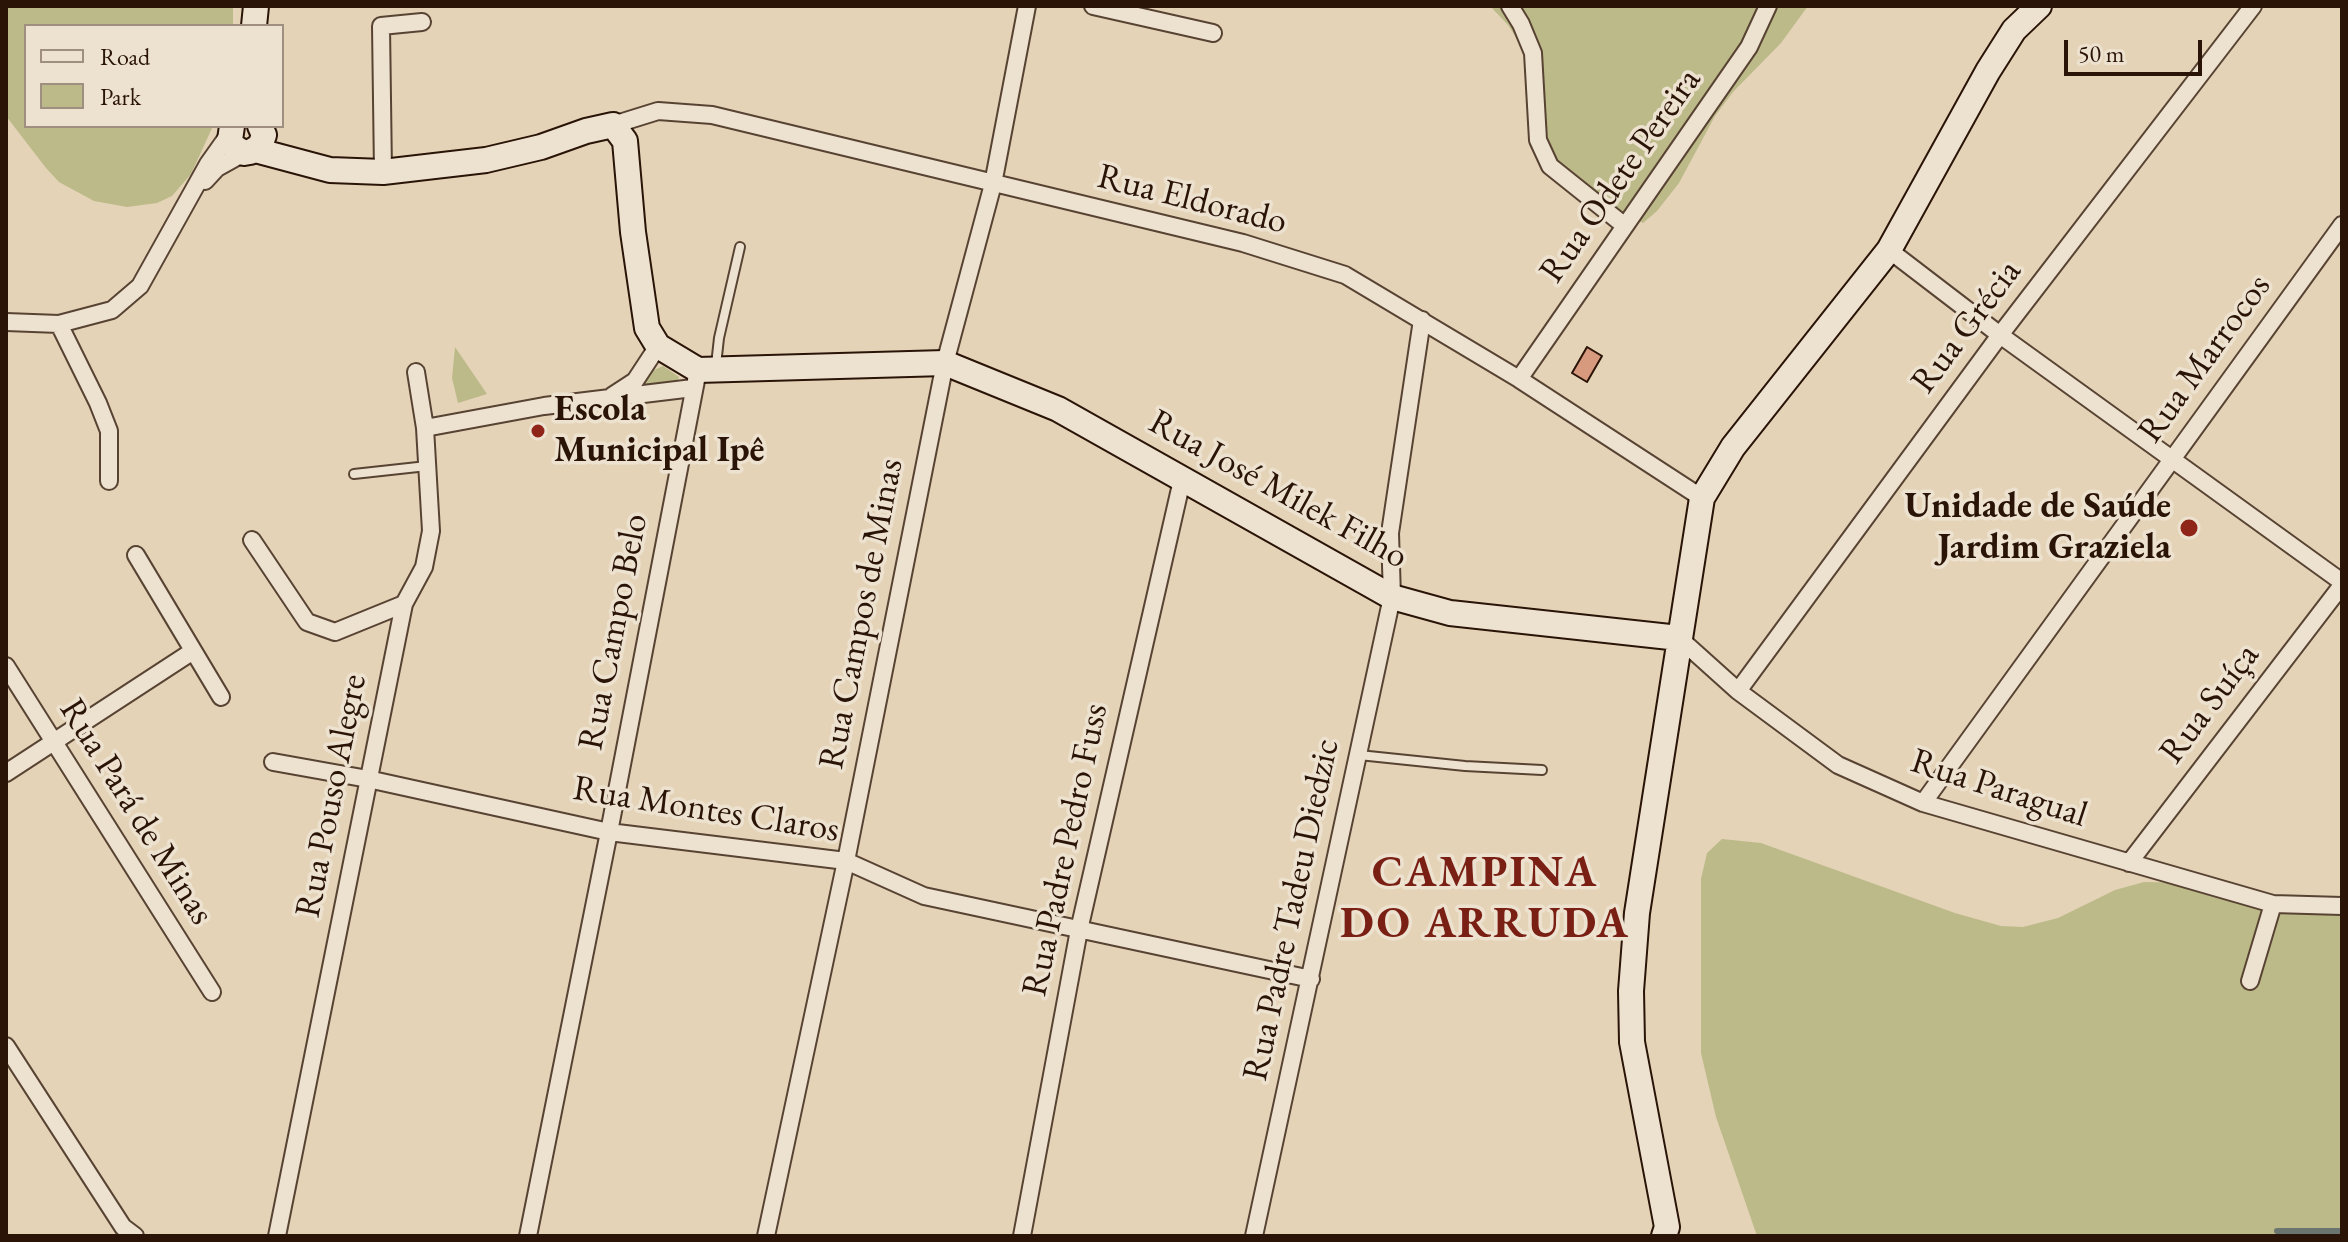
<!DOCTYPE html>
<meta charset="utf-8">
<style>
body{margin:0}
#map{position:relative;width:2348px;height:1242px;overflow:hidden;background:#e4d3b7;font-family:"EB Garamond",serif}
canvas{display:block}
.frame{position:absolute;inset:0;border:8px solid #2a1307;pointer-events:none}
.legend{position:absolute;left:24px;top:24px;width:260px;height:104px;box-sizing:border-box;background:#ede2d0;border:2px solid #9f8f80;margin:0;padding:10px 14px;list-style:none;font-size:24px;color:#2a1307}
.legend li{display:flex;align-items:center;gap:16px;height:40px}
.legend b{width:40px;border:2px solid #9f8f80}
.scale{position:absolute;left:2064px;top:40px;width:138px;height:36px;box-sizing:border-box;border:4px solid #2a1307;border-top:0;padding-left:10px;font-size:24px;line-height:28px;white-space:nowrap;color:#2a1307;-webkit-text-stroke:6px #ede2d0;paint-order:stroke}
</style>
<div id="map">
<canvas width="2348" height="1242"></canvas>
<div class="frame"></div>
<ul class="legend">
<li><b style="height:10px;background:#ede2d0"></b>Road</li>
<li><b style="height:22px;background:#bcba89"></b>Park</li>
</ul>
<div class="scale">50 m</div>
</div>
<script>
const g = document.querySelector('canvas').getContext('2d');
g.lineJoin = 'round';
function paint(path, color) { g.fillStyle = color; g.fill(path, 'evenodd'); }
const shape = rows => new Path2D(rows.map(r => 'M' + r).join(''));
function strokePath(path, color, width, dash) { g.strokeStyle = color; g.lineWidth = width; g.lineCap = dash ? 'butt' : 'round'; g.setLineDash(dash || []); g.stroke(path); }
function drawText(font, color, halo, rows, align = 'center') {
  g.font = font + ' "EB Garamond",serif'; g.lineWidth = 7; g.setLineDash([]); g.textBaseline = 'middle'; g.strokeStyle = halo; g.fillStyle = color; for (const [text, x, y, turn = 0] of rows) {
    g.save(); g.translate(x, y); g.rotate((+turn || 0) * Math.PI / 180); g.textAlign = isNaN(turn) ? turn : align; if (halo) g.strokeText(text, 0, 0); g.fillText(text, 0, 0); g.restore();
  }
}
paint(shape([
 [6,6,233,6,233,26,26,26,26,126,213,126,191,174,172,196,157,203,127,207,94,201,59,182,46,168,6,116],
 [1490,6,1808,6,1781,43,1733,92,1715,116,1679,183,1657,211,1643,223,1607,205,1551,161,1522,47,1508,25],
 [455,347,487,394,458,403,452,378],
 [663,366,679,377,677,382,633,388,645,374],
 [1722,839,1761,843,1955,913,2001,926,2023,927,2058,918,2115,890,2144,882,2191,883,2342,913,2342,1236,1757,1236,1716,1117,1701,1053,1701,879,1707,853]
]), '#bcba89');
strokePath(shape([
 [2277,1231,2342,1231]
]), '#6b756f', 6);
const building = shape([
 [1587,347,1602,356,1587,382,1572,373,1587,347]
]);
paint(building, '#d89a7e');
strokePath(building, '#2a1307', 2);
const lane = shape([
 [716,365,719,338,740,247],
 [354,474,427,466],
 [1359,755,1465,766,1542,770]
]);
const street = shape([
 [1093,6,1213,33],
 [1510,6,1521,24,1533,53,1538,140,1550,166,1625,226],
 [613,125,658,111,712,115,1243,243,1345,275,1519,379,1702,498],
 [383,172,381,26,422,22],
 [205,181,217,168,244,153],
 [1889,250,2000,335,2342,582],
 [6,322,59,324,112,310,140,286,208,164,230,133],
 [59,324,98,403,109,431,109,481],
 [1519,379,1749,47,1768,6],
 [612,396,635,381,658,346],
 [425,428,544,406,693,388],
 [252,540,307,622,335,632,404,604],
 [136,555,221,697],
 [1679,638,1738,691,1838,765,1923,803,2273,904,2342,906],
 [6,666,212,992],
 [1738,691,2000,335,2253,6],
 [273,762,368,779,609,832,846,861,924,896,1311,979],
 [6,773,193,651],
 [1923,803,2342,225],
 [2129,863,2342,585],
 [2250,981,2273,904],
 [6,1046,123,1227,135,1236],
 [277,1236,404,604,424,567,431,531,425,428,416,372],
 [528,1236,609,832,698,370],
 [766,1236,846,861,945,363,993,184,1027,6],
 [1022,1236,1079,930,1182,480],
 [1254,1236,1392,597,1390,533,1422,320]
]);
const secondary = shape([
 [254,26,256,6],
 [232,126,230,140,233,146,244,153,250,152,260,146,264,135,260,126],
 [255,150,330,170,383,172,486,160,541,147,586,131,613,125,625,141,633,232,647,328,658,346,698,370,945,363,1058,409,1392,597,1450,613,1679,638],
 [1664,1236,1667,1227,1632,1042,1631,991,1637,913,1702,498,1733,447,1889,250,1988,71,2014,30,2039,6]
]);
strokePath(lane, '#584333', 12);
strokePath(street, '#584333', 20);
strokePath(secondary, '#2a1307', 28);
strokePath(lane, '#ede2d0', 8);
strokePath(street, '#ede2d0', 16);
strokePath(secondary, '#ede2d0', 24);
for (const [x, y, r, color] of [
 [538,431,8,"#8f2418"],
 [2189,528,10,"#8f2418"]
]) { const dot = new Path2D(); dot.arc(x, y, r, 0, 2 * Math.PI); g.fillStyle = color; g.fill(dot); strokePath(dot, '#ede2d0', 3); }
drawText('36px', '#2a1307', '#ede2d0', [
 ["Rua Odete Pereira",1621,176,-55],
 ["Rua Eldorado",1192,200,14],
 ["Rua Grécia",1967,327,-53],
 ["Rua Marrocos",2205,359,-54],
 ["Rua José Milek Filho",1278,490,29],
 ["Rua Campos de Minas",862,614,-79],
 ["Rua Campo Belo",614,632,-79],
 ["Rua Suíça",2210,704,-53],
 ["Rua Paragual",1999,789,18],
 ["Rua Pouso Alegre",332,796,-79],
 ["Rua Montes Claros",706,810,9],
 ["Rua Pará de Minas",136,812,58],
 ["Rua Padre Pedro Fuss",1066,850,-78],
 ["Rua Padre Tadeu Diedzic",1292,910,-78]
]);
drawText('bold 36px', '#2a1307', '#ede2d0', [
 ["Escola",554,410],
 ["Municipal Ipê",554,451],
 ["Unidade de Saúde",2171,507,"right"],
 ["Jardim Graziela",2171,548,"right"]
], 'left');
g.letterSpacing = '2px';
drawText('bold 44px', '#7a1f14', '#ede2d0', [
 ["CAMPINA",1485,874],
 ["DO ARRUDA",1485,925]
]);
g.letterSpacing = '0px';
</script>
